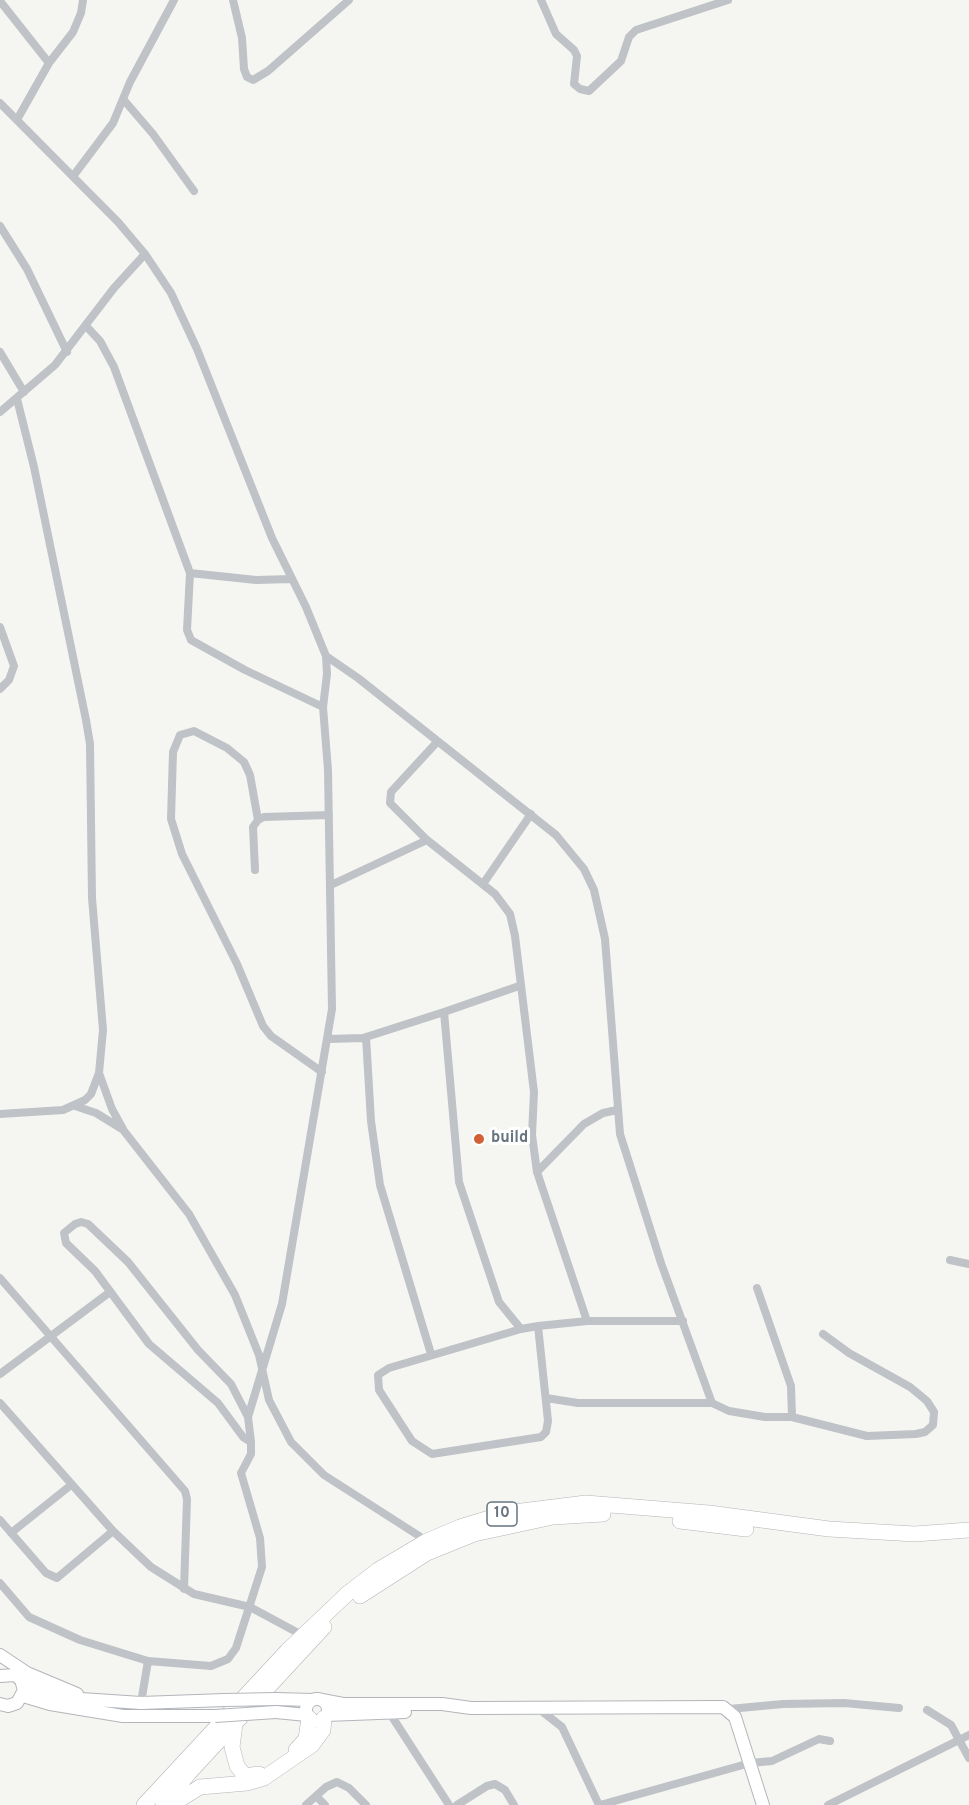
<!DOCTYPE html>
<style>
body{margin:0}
canvas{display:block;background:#f5f5f2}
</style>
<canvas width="969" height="1805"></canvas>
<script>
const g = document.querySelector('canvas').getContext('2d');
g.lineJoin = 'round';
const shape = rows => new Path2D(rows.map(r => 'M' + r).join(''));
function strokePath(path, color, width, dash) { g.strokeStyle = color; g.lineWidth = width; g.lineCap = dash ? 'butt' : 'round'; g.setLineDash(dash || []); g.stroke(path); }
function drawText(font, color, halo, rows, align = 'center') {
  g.font = font + ' Overpass,sans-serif'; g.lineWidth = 6; g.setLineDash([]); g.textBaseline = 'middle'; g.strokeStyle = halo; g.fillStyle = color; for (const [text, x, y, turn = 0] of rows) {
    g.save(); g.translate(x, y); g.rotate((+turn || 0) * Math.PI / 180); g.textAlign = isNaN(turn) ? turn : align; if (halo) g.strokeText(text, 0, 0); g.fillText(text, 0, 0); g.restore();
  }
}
const secondary = shape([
 [0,1655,27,1673,77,1694],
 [0,1676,15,1675,21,1680,24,1690,17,1703,8,1706,0,1704],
 [21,1680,39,1691,81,1699,141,1703,225,1700],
 [23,1696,50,1704,123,1716,215,1716],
 [276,1699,312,1700],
 '306 1710a11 11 0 1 1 22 0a11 11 0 1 1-22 0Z',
 [322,1700,343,1704,442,1704,471,1708,723,1707,735,1717,763,1805],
 [276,1712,307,1715],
 [326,1715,405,1712]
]);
const highway = shape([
 [680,1521,746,1529],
 [360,1596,427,1553,474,1534,553,1517,603,1514],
 [235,1724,232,1747,237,1766,245,1776,259,1774],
 [296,1750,306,1739,309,1718],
 [144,1805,287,1651,348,1593,378,1570,427,1541,460,1527,506,1513,586,1503,709,1513,829,1529,915,1534,969,1530],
 [163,1805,189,1773,324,1627],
 [171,1805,200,1787,247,1783,264,1778,312,1745,323,1730,324,1718]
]);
strokePath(secondary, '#b2b6ba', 14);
strokePath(highway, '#b2b5b8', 16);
strokePath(shape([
 [233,0,242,38,244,69,247,77,253,80,268,71,349,0],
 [541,0,556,34,574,50,577,56,574,84,580,89,589,91,621,61,629,37,636,30,728,0],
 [0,1,49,63],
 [123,99,153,134,194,191],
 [0,103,118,222,145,254,171,293,197,349,272,538,306,607,326,656,327,674,323,707,328,770,332,1009,282,1304,248,1417],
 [18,118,49,63,73,32,81,13,83,0],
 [74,175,113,123,130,82,174,0],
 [0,226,27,269,67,352],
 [86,326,100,341,114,367,190,573,187,630,191,640,245,670,323,707],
 [0,352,24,392],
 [0,412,55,365,114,288,145,254],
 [190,573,256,580,291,579],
 [0,627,14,666,9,680,0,689],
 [326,656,358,678,556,835,584,869,594,890,605,939,620,1134,661,1263,712,1403],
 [437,742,391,792,390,803,427,840,495,894,510,914,515,936,534,1092,532,1135,537,1172,587,1321],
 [258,820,250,775,244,762,227,748,194,731,180,735,173,752,171,819,182,854,237,964,263,1026,271,1036,322,1072],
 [255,870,253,827,258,820,264,817,329,815],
 [483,884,531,814],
 [331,885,427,840],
 [519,986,444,1012,459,1182,499,1302,521,1329],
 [366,1037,371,1121,380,1185,431,1354],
 [328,1039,363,1038,444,1012],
 [99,1073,112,1109,124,1131,189,1214,235,1295,259,1355,269,1400,291,1442,324,1475,427,1541],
 [75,1106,96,1113,122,1129],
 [0,1114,63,1110,85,1100,91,1094,99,1073,103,1030,92,898,90,744,86,720,34,467,17,399],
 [537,1172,584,1124,603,1113,617,1110],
 [950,1260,969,1264],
 [0,1278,185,1491,187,1499,184,1589],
 [538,1326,548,1421,546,1432,541,1437,432,1454,412,1441,379,1390,378,1375,389,1368,521,1329,538,1326,587,1321,683,1321],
 [0,1374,110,1292],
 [546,1398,578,1403,712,1403,729,1411,765,1417,792,1417,791,1386,757,1288],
 [0,1403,113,1531,151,1567,194,1594,250,1607,302,1635],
 [792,1417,867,1436,916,1434,925,1432,933,1425,934,1412,927,1401,910,1387,849,1353,823,1334],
 [0,1520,46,1573,57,1578,113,1531],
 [11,1533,71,1485],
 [0,1583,29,1617,80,1640,148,1661,211,1666,228,1659,236,1648,262,1567,260,1538,241,1473,251,1454,251,1442,243,1437,218,1403,149,1344,95,1271,66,1243,64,1233,75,1224,81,1222,88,1224,128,1262,198,1350,231,1384,248,1417,251,1442],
 [141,1703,148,1661],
 [539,1709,562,1727,599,1805],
 [729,1709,783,1704,844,1703,899,1708],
 [927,1710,951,1725,969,1758],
 [389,1712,449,1805],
 [316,1796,325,1805],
 [306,1805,326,1787,337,1782,349,1788,366,1805],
 [457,1805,487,1786,495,1784,505,1790,514,1805],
 [600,1805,750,1763,772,1761,819,1739,830,1741],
 [828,1805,969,1735]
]), '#bfc2c6', 8);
strokePath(secondary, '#fff', 12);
strokePath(highway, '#fff', 15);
const secondaryBridge = shape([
 [225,1700,276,1699],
 [215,1716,276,1712]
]);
strokePath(secondaryBridge, '#b2b6ba', 14, []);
strokePath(secondaryBridge, '#fff', 12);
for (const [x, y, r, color] of [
 [479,1139,6,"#d26035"]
]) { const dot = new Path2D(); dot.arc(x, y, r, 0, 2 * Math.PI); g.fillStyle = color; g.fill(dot); strokePath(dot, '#fff', 2); }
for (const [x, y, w] of [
 [502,1514,30]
]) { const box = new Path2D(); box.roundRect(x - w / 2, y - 12, w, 24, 4.5); g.fillStyle = '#fff'; g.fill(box); strokePath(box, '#677480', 1.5); }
drawText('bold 15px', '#677480', null, [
 ["10",502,1514]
]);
drawText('bold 16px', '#677480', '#fff', [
 ["build",491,1139]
], 'left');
</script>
